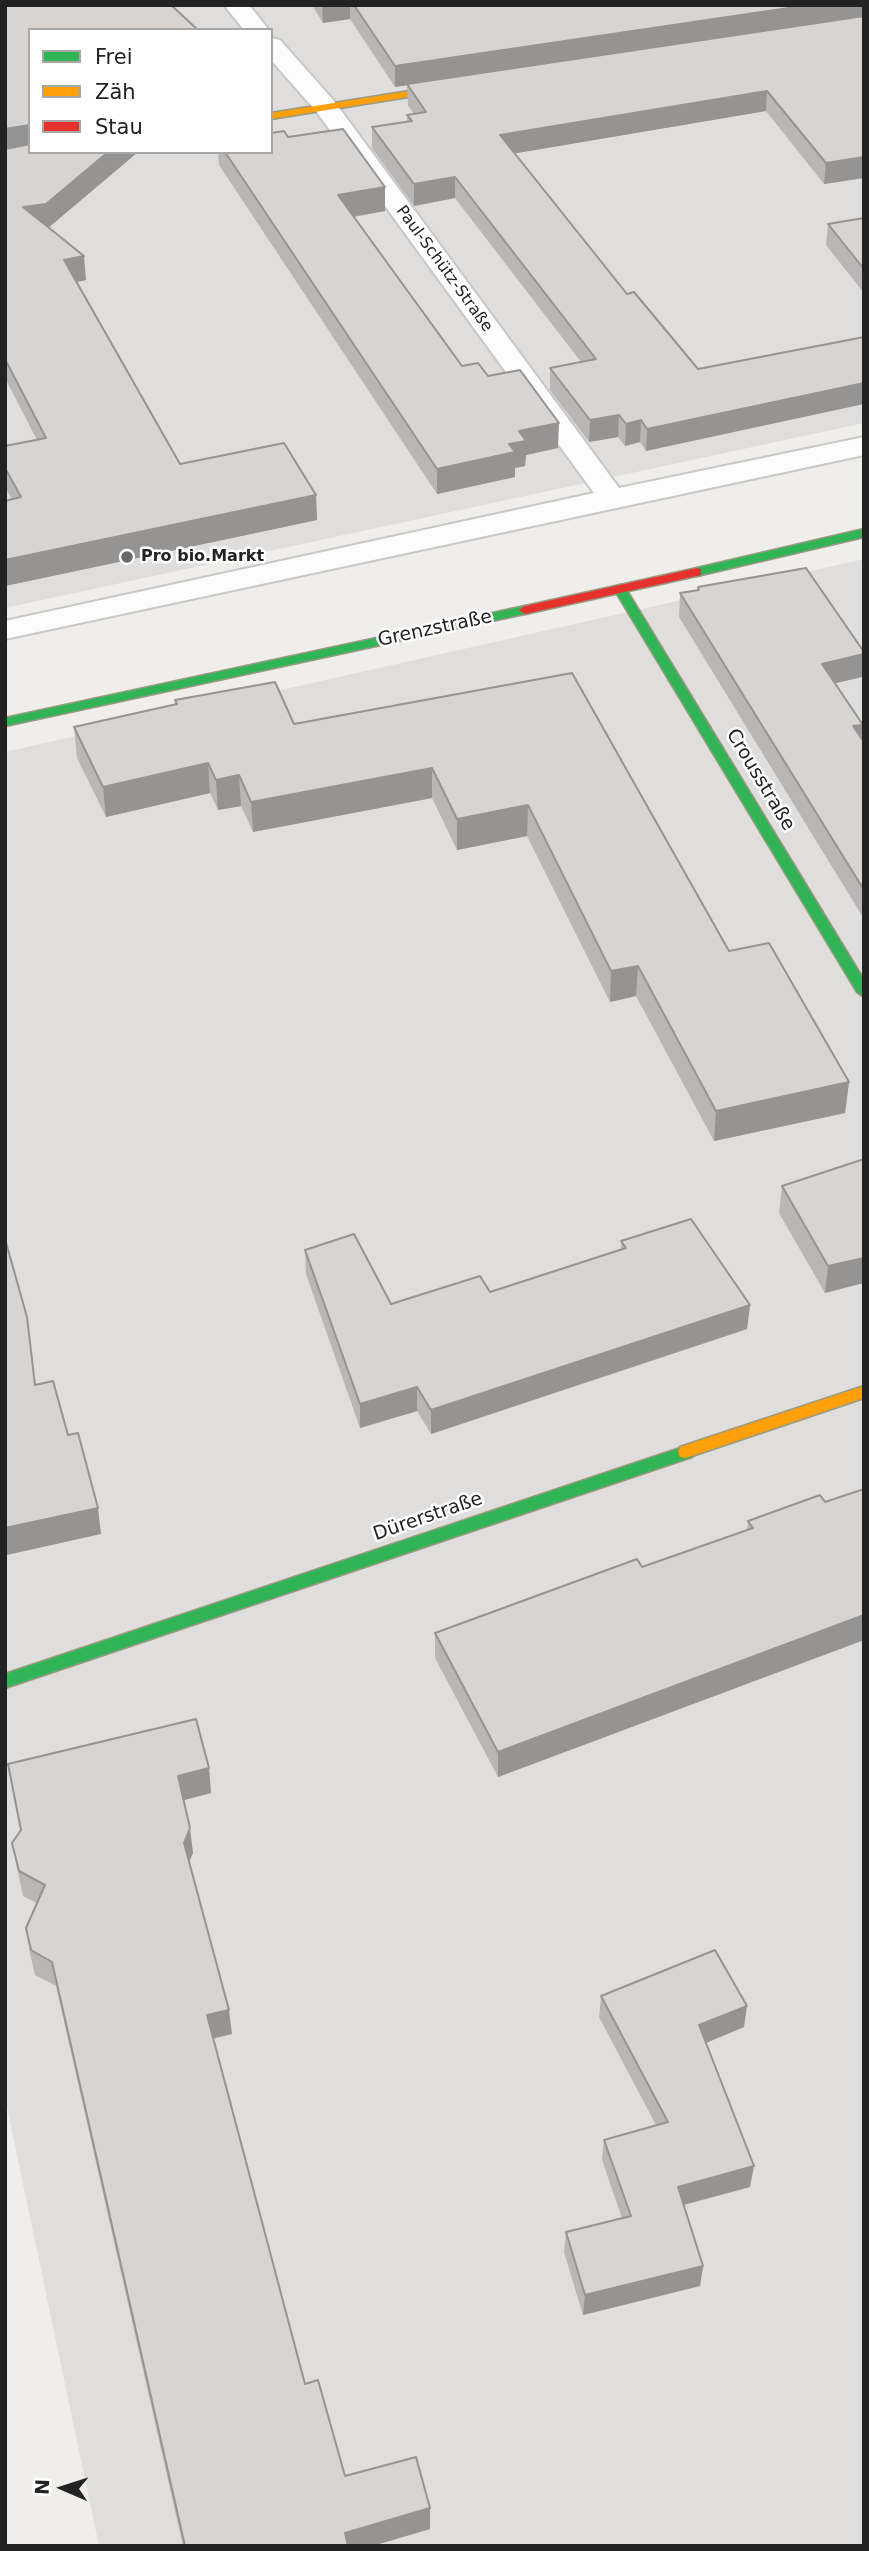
<!DOCTYPE html>
<meta charset="utf-8">
<style>
body{margin:0}
#map{position:relative;width:869px;height:2551px;overflow:hidden;background:#f0eeeb;font-family:"DejaVu Sans",sans-serif}
canvas{display:block}
.frame{position:absolute;inset:0;border:7px solid #222;pointer-events:none}
.legend{position:absolute;left:28px;top:28px;width:245px;height:126px;box-sizing:border-box;background:#fff;border:2px solid #a7a7a7;margin:0;padding:9px 12px;list-style:none;font-size:21px;color:#222}
.legend li{display:flex;align-items:center;gap:14px;height:35px}
.legend b{width:35px;border:2px solid #a7a7a7}
.north{position:absolute;left:28px;top:2453px;width:70px;height:70px;-webkit-text-stroke:5px #fff;paint-order:stroke;rotate:273deg;font-size:19px;font-weight:700;line-height:28px;text-align:center;color:#222}
.north::after{content:'';display:block;margin:auto;width:24px;height:32px;background:#222;clip-path:polygon(50% 0,100% 100%,50% 72%,0 100%)}
</style>
<div id="map">
<canvas width="869" height="2551"></canvas>
<div class="frame"></div>
<ul class="legend">
<li><b style="height:9px;background:#30b455"></b>Frei</li>
<li><b style="height:9px;background:#ff9f0a"></b>Zäh</li>
<li><b style="height:9px;background:#e5322d"></b>Stau</li>
</ul>
<div class="north">N</div>
</div>
<script>
const g = document.querySelector('canvas').getContext('2d');
g.lineJoin = 'round';
function paint(path, color) { g.fillStyle = color; g.fill(path, 'evenodd'); }
const shape = rows => new Path2D(rows.map(r => 'M' + r).join(''));
function strokePath(path, color, width, dash) { g.strokeStyle = color; g.lineWidth = width; g.lineCap = dash ? 'butt' : 'round'; g.setLineDash(dash || []); g.stroke(path); }
function drawText(font, color, halo, rows, align = 'center') {
  g.font = font + ' "DejaVu Sans",sans-serif'; g.lineWidth = 5; g.setLineDash([]); g.textBaseline = 'middle'; g.strokeStyle = halo; g.fillStyle = color; for (const [text, x, y, turn = 0] of rows) {
    g.save(); g.translate(x, y); g.rotate((+turn || 0) * Math.PI / 180); g.textAlign = isNaN(turn) ? turn : align; if (halo) g.strokeText(text, 0, 0); g.fillText(text, 0, 0); g.restore();
  }
}
paint(shape([
 [5,5,864,5,864,423,5,608],
 [30,30,271,30,271,152,30,152],
 [864,559,864,2546,99,2546,5,2098,5,752]
]), '#dfdedc');
const street = shape([
 [224,5,249,5,269,30,244,30,224,5],
 [271,38,280,40,334,101,619,488,864,437,864,455,5,639,5,621,594,493,316,111,271,60,271,38]
]);
const fast = shape([
 [864,529,864,537,697,576,691,572,697,568,864,529],
 [620,585,626,589,864,980,864,997,857,992,614,589,620,585],
 [525,606,529,607,529,613,5,726,5,718,525,606],
 [686,1446,692,1447,694,1452,692,1457,5,1688,5,1674,686,1446]
]);
const slow = shape([
 [460,83,465,86,464,88,271,119,271,113,460,83],
 [864,1386,864,1398,686,1458,680,1457,678,1452,680,1447,864,1386]
]);
const jam = shape([
 [697,568,701,569,701,575,525,614,519,610,525,606,697,568]
]);
strokePath(street, '#c9c8c7', 4);
strokePath(fast, '#999a82', 3);
strokePath(slow, '#999a82', 3);
strokePath(jam, '#999a82', 3);
paint(street, '#fdfcfc');
paint(fast, '#30b455');
paint(slow, '#ff9f0a');
paint(jam, '#e5322d');
paint(shape([
 [5,5,30,30,30,152,138,152,48,228,86,280,77,282,180,464,316,495,317,520,5,586,5,501,12,499,5,487,5,446,37,440,5,378],
 [312,5,864,5,864,178,824,184,766,111,515,153,627,294,698,369,646,451,640,442,625,446,618,437,589,442,550,390,550,368,581,362,455,198,414,206,372,148,372,127,407,122,407,115,414,114,408,105,407,85,395,87,350,19,323,23],
 [288,137,385,187,385,211,354,217,462,366,488,376,558,448,526,455,525,466,515,468,515,477,437,494,219,165,218,152,271,152],
 [864,218,864,293,826,245,828,224],
 [698,587,862,677,835,683,863,725,862,739,864,742,864,919,679,617,680,593,697,590],
 [572,673,729,951,849,1082,845,1113,714,1141,636,996,610,1002,527,836,457,850,432,798,253,832,241,806,218,810,210,793,106,817,77,758,74,727,175,705,175,700,294,724],
 [864,1159,825,1293,779,1213,782,1186],
 [621,1241,750,1305,747,1329,431,1434,417,1411,360,1428,306,1274,305,1250,391,1304,490,1292,621,1250],
 [864,1489,864,1640,498,1777,435,1658,435,1633,642,1567,747,1530,748,1521,825,1502],
 [209,1768,211,1793,184,1800,193,1853,189,1861,232,2034,213,2039,305,2384,345,2476,430,2508,430,2529,372,2546,183,2546,56,1986,35,1975,30,1953,26,1928,37,1903,23,1896,12,1843],
 [601,1996,744,2027,706,2043,750,2187,684,2205,703,2266,700,2286,583,2315,564,2252,566,2232,622,2218,602,2160,604,2140,656,2125,599,2017]
]), '#b9b6b5');
paint(shape([
 [322,5,350,5,350,19,323,23],
 [809,5,864,5,864,17,395,87,395,66],
 [767,91,766,111,500,156,500,135],
 [29,125,30,149,5,153,5,129],
 [108,152,138,152,48,228,23,207],
 [864,157,864,178,824,184,826,163],
 [455,177,455,198,414,206,414,184],
 [385,187,385,211,339,219,338,195],
 [84,256,86,280,67,284,64,260],
 [864,383,864,404,646,451,647,429],
 [619,415,618,437,589,442,590,420],
 [641,420,640,442,625,446,626,424],
 [559,423,558,448,526,455,525,466,515,468,515,477,437,494,437,469,509,444,519,431],
 [316,495,317,520,5,586,5,560],
 [864,654,862,677,819,687,822,664],
 [863,725,860,748,853,726],
 [208,763,210,793,106,817,103,787],
 [432,768,432,798,253,832,251,802],
 [239,775,241,806,218,810,216,780],
 [528,805,527,836,457,850,457,819],
 [638,966,636,996,610,1002,611,971],
 [849,1082,845,1113,714,1141,716,1111],
 [864,1258,864,1283,825,1293,828,1266],
 [750,1305,747,1329,431,1434,431,1410],
 [417,1387,417,1411,360,1428,360,1404],
 [98,1508,101,1534,7,1555,5,1545,5,1528],
 [864,1615,864,1640,498,1777,498,1752],
 [209,1768,211,1793,180,1801,178,1776],
 [190,1828,193,1853,187,1867,184,1843],
 [747,2006,744,2027,696,2047,699,2025],
 [229,2010,232,2034,209,2039,207,2015],
 [754,2166,750,2187,675,2207,678,2187],
 [703,2266,700,2286,583,2315,585,2295],
 [430,2508,430,2529,372,2546,346,2546,345,2533]
]), '#969493');
const building = shape([
 [5,5,171,5,198,30,30,30,30,125,5,129,5,5],
 [354,5,809,5,395,66,354,5],
 [864,16,864,157,826,163,767,91,500,135,627,294,634,292,698,369,864,337,864,383,647,429,641,420,626,424,619,415,590,420,550,368,596,359,455,177,414,184,372,127,412,121,407,115,426,112,407,84,864,16],
 [343,129,385,187,338,195,462,366,478,363,488,376,520,370,559,423,519,431,526,441,509,444,515,452,437,469,225,152,271,152,271,133,284,131,288,137,343,129],
 [30,144,30,152,108,152,46,204,23,207,84,256,64,260,180,464,284,443,316,495,5,560,5,501,21,497,5,468,5,446,46,438,5,359,5,149,30,144],
 [864,218,864,269,828,224,864,218],
 [806,568,864,652,864,654,822,664,863,725,853,726,864,742,864,890,680,593,699,590,698,587,806,568],
 [572,673,729,951,769,943,849,1082,716,1111,638,966,611,971,528,805,457,819,432,768,251,802,239,775,216,780,208,763,103,787,74,727,177,704,175,700,275,682,294,724,572,673],
 [864,1159,864,1258,828,1266,782,1186,864,1159],
 [691,1219,750,1305,431,1410,417,1387,360,1404,305,1250,354,1234,391,1304,480,1276,490,1292,626,1248,621,1241,691,1219],
 [5,1239,27,1317,35,1385,53,1381,68,1435,78,1433,98,1508,5,1528,5,1239],
 [864,1489,864,1615,498,1752,435,1633,637,1559,642,1567,753,1528,748,1521,820,1495,825,1502,864,1489],
 [196,1719,209,1768,178,1776,190,1828,184,1843,229,2010,207,2015,305,2384,318,2380,345,2476,416,2457,430,2508,345,2533,348,2546,185,2546,52,1962,31,1950,26,1928,45,1885,19,1871,12,1843,21,1830,8,1764,196,1719],
 [715,1950,747,2006,699,2025,754,2166,678,2187,703,2266,585,2295,566,2232,631,2216,604,2140,668,2122,601,1996,715,1950]
]);
paint(building, '#d7d4d2');
strokePath(building, '#969493', 2);
for (const [x, y, r, color] of [
 [127,557,7,"#6a6968"]
]) { const dot = new Path2D(); dot.arc(x, y, r, 0, 2 * Math.PI); g.fillStyle = color; g.fill(dot); strokePath(dot, '#fff', 2.5); }
drawText('16px', '#222', '#fff', [
 ["Paul-Schütz-Straße",444,269,54]
]);
drawText('bold 16px', '#222', '#fff', [
 ["Pro bio.Markt",141,557]
], 'left');
drawText('19px', '#222', '#fff', [
 ["Grenzstraße",435,629,-12],
 ["Crousstraße",760,780,59],
 ["Dürerstraße",428,1517,-19]
]);
</script>
